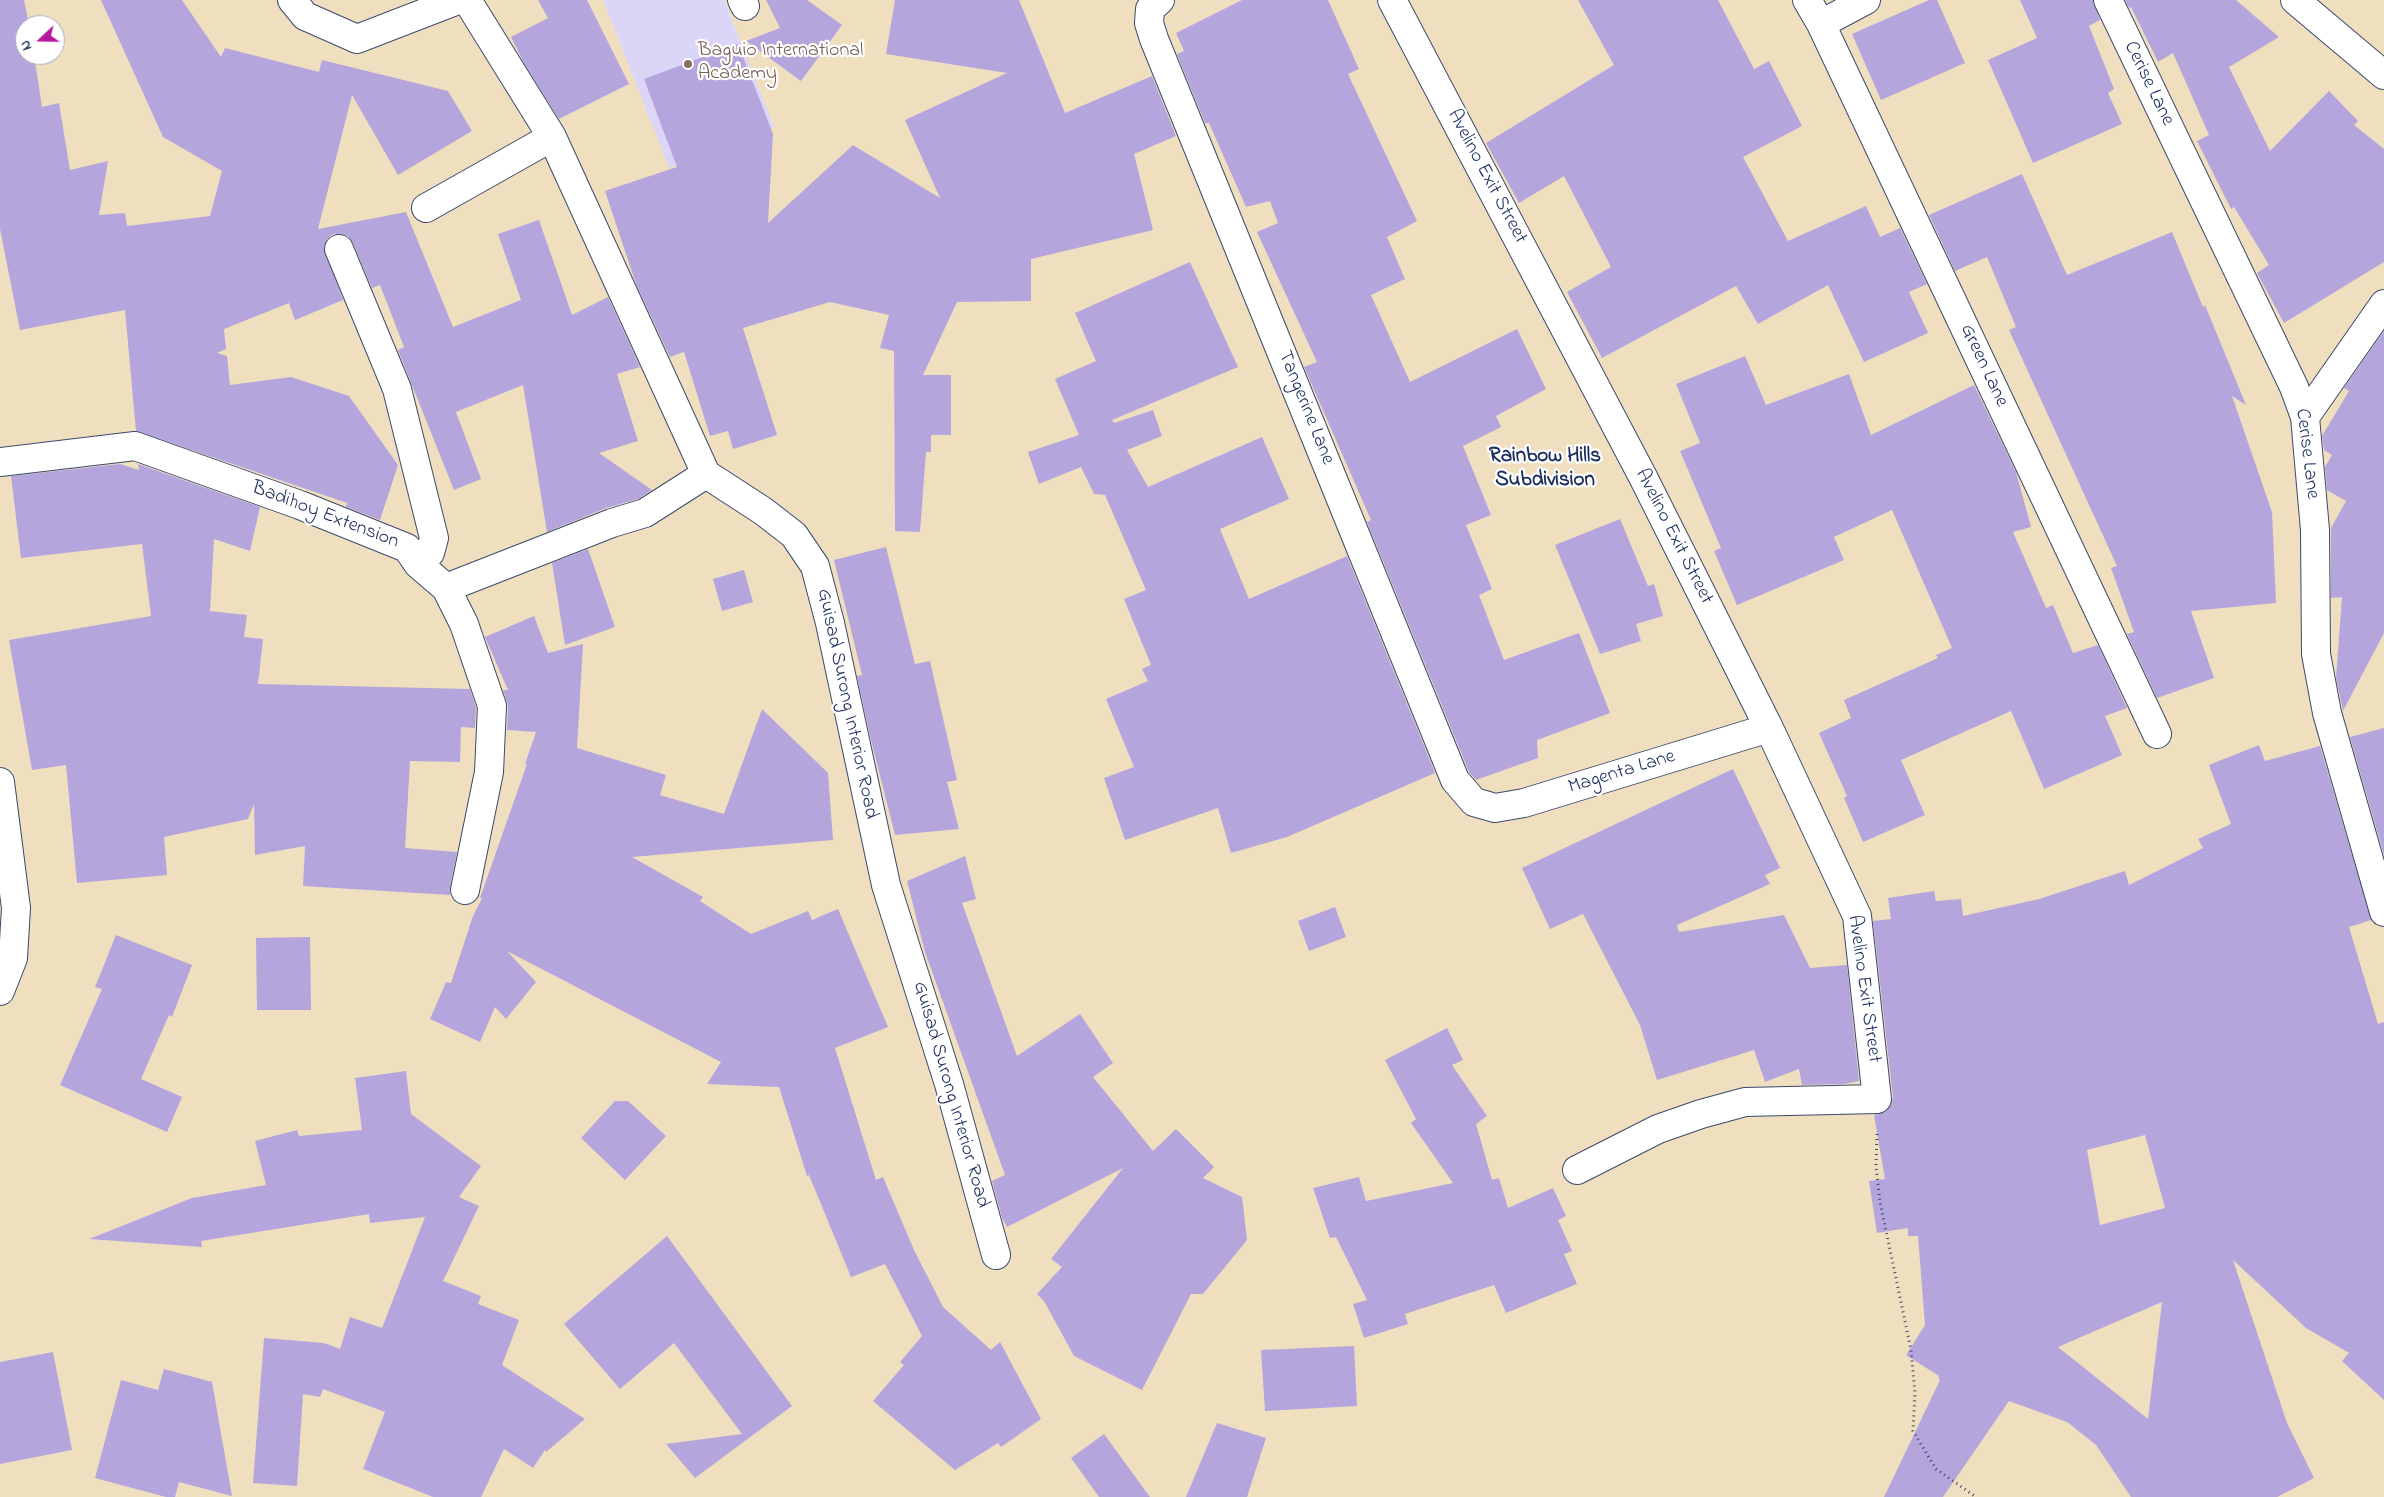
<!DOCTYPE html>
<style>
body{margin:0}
#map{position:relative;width:2384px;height:1497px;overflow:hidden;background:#f0dfbf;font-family:"Indie Flower",sans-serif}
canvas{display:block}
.north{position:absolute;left:15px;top:15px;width:50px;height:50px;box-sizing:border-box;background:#fff;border:1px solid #a4acbf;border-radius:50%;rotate:249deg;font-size:14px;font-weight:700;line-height:20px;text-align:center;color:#1b2f5e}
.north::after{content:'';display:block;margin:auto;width:18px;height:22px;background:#b5179e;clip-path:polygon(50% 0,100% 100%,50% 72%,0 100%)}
</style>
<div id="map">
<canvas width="2384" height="1497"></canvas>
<div class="north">N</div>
</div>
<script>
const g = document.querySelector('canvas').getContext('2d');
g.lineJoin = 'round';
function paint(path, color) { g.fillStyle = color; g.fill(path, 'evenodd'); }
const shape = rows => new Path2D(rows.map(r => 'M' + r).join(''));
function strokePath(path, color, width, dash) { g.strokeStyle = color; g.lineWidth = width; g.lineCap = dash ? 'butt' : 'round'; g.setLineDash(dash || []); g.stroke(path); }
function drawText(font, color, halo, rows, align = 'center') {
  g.font = font + ' "Indie Flower",sans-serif'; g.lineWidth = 4.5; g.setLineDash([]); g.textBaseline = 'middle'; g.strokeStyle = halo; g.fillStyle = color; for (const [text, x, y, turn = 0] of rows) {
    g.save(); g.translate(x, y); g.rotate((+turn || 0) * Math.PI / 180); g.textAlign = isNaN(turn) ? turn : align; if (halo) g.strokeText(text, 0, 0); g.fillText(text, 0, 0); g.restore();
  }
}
paint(shape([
 [603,0,724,0,774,127,669,168]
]), '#dbd6f7');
paint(shape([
 [0,0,24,0,29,25,25,25,25,55,34,55,42,107,59,103,70,170,108,161,99,215,125,213,127,226,210,216,222,171,163,137,101,0,182,0,221,57,225,48,319,72,322,60,448,91,472,131,398,175,352,95,318,229,406,212,453,327,521,300,498,234,539,220,572,315,608,297,640,367,617,374,638,441,599,453,652,490,638,499,606,508,547,532,523,385,456,412,481,479,454,490,398,350,404,347,380,285,372,288,353,243,348,236,341,234,333,234,327,239,324,247,343,300,295,320,289,303,224,329,226,349,217,353,227,356,230,385,291,377,349,396,398,465,380,520,346,507,347,503,136,431,125,310,20,330,0,229],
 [538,0,587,0,629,84,559,119,524,63,511,37,548,18],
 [766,0,807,0,842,25,801,81,746,41,780,28],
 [895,0,1019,0,1065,113,1152,76,1176,136,1134,154,1153,230,1031,259,1031,301,957,302,923,375,951,375,951,435,931,435,931,452,926,452,920,532,895,531,894,351,880,348,889,315,830,302,743,328,777,435,733,449,728,431,710,436,684,352,670,357,636,284,605,191,677,167,644,79,738,44,773,134,768,223,853,145,940,198,905,120,1007,73,886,54],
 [1242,0,1328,0,1359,69,1348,74,1417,221,1387,237,1405,279,1371,295,1410,382,1517,329,1546,389,1496,416,1501,427,1463,446,1491,515,1466,525,1492,589,1479,595,1504,660,1579,633,1610,713,1537,740,1538,758,1476,780,1469,772,1367,522,1371,520,1304,367,1317,362,1257,232,1278,223,1270,201,1246,207,1209,123,1205,123,1177,54,1184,51,1176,33],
 [1578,0,1718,0,1754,69,1769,61,1802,126,1743,157,1788,241,1866,206,1880,237,1900,228,1927,284,1909,292,1928,333,1864,362,1828,285,1758,324,1736,286,1602,358,1567,292,1611,267,1564,176,1519,203,1486,143,1614,65],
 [1929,0,1937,0,1965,63,1881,100,1852,34],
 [2020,0,2093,0,2100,20,2089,26,2114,89,2108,93,2122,124,2033,163,1988,60,2037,38],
 [2125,0,2236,0,2279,37,2229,67,2270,151,2329,91,2358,121,2354,125,2384,149,2384,262,2284,323,2257,273,2269,265,2234,207,2231,209,2197,141,2209,135,2173,53,2158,62,2131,7,2129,8],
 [2022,174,2067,275,2172,232,2203,307,2205,305,2246,405,2232,396,2272,512,2276,603,2191,611,2214,678,2157,698,2127,634,2134,632,2111,568,2117,566,2009,330,2016,327,1987,257,1955,271,1929,215],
 [1190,262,1238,367,1112,420,1114,423,1153,410,1162,436,1127,450,1148,487,1262,437,1289,499,1220,529,1249,599,1347,556,1435,773,1287,837,1231,853,1218,808,1125,840,1104,778,1134,767,1106,699,1148,681,1142,669,1151,665,1124,599,1146,590,1105,495,1094,494,1081,467,1039,484,1028,452,1079,435,1055,379,1096,361,1075,313],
 [2384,331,2384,633,2343,711,2336,678,2342,597,2331,598,2331,528,2346,501,2327,490,2325,467,2332,455,2324,450,2322,436,2349,391,2344,388],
 [1745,356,1766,405,1849,374,1871,435,1974,385,2016,472,2031,527,2013,532,2046,608,2053,605,2073,653,2098,645,2127,708,2105,716,2122,755,2044,789,2011,711,1901,760,1925,815,1863,842,1844,798,1847,796,1819,733,1851,718,1844,700,1938,658,1936,655,1952,648,1892,510,1834,537,1844,560,1737,605,1714,551,1721,548,1680,451,1700,443,1676,384],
 [120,464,139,470,138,464,260,507,250,551,214,539,210,611,247,615,244,637,263,639,258,684,470,689,476,708,475,728,461,727,460,762,410,761,405,848,457,852,450,887,450,895,303,886,305,846,255,855,254,804,248,819,164,837,167,875,77,883,66,765,32,770,9,640,151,616,142,544,21,558,11,476],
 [1620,519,1648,586,1654,584,1663,616,1636,624,1641,641,1600,654,1555,545],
 [886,547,915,664,930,661,957,780,947,782,959,829,895,835,870,736,857,676,862,675,834,560],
 [588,549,615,627,565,645,552,563],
 [744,570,753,602,722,611,713,579],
 [534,616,548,653,583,644,577,748,666,775,660,795,724,814,762,709,828,773,833,840,632,857,703,897,700,901,751,934,808,911,812,920,838,909,888,1027,835,1048,876,1180,883,1177,914,1250,943,1307,991,1350,1000,1342,1041,1419,1001,1447,998,1443,955,1470,873,1401,904,1365,900,1362,922,1336,885,1264,851,1277,809,1175,807,1176,779,1087,707,1084,721,1062,507,951,536,982,506,1019,495,1007,480,1042,430,1019,446,982,451,983,473,916,482,898,480,898,527,764,525,764,536,732,507,730,508,706,503,690,508,690,485,637],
 [2384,728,2384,855,2350,737],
 [2259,745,2265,761,2320,746,2371,920,2349,927,2378,1024,2384,1022,2384,1400,2342,1361,2349,1353,2306,1328,2233,1260,2287,1423,2314,1478,2277,1497,2131,1497,2096,1445,2067,1422,2009,1401,1943,1497,1884,1497,1940,1380,1938,1378,1939,1376,1906,1355,1925,1325,1918,1236,1908,1236,1908,1228,1877,1233,1869,1181,1885,1179,1874,1115,1886,1112,1891,1105,1893,1097,1873,921,1891,919,1888,898,1934,891,1936,901,1961,899,1963,916,2039,899,2125,871,2129,885,2203,848,2198,839,2231,824,2209,765],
 [2145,1135,2165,1208,2100,1225,2087,1150],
 [2162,1302,2148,1419,2058,1347],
 [1733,769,1780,868,1765,875,1770,884,1677,925,1679,932,1784,915,1810,968,1847,965,1859,1081,1844,1084,1802,1085,1799,1069,1765,1082,1754,1050,1657,1080,1640,1025,1583,914,1550,929,1522,868],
 [965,856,976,899,962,903,1017,1056,1080,1014,1113,1063,1093,1077,1153,1151,1176,1129,1214,1167,1203,1178,1242,1197,1247,1240,1203,1294,1191,1294,1142,1390,1074,1356,1044,1301,1037,1294,1062,1267,1051,1259,1123,1168,1007,1227,1002,1218,992,1181,1005,1175,925,952,907,881],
 [1335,907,1346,937,1309,951,1298,921],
 [116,935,192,965,172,1017,169,1015,141,1079,182,1097,167,1132,60,1085,102,989,95,987],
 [310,937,311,1010,257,1010,256,938],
 [1447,1028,1463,1060,1452,1065,1487,1116,1476,1124,1492,1180,1499,1178,1508,1208,1553,1188,1566,1216,1558,1220,1572,1251,1564,1254,1577,1284,1506,1313,1494,1285,1405,1314,1408,1324,1364,1338,1353,1304,1367,1300,1336,1237,1330,1238,1313,1188,1359,1177,1366,1201,1453,1183,1411,1123,1416,1119,1385,1060],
 [406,1071,411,1114,481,1166,459,1197,479,1206,443,1281,481,1296,478,1304,519,1320,502,1365,585,1419,546,1452,545,1450,533,1468,504,1449,481,1497,433,1497,363,1469,385,1412,323,1389,320,1397,303,1394,297,1486,253,1483,264,1338,324,1343,340,1349,350,1317,382,1328,425,1217,370,1223,369,1214,201,1241,202,1247,89,1239,192,1198,266,1185,255,1141,297,1130,299,1136,362,1130,355,1078],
 [615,1101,628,1101,666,1136,625,1180,581,1138],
 [667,1236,792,1406,695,1478,666,1444,742,1434,674,1343,620,1389,564,1324],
 [1354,1346,1357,1406,1265,1411,1261,1350],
 [53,1352,72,1450,0,1464,0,1362],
 [164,1369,212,1382,232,1496,179,1482,175,1497,166,1497,95,1478,121,1380,158,1390],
 [1217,1423,1266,1438,1247,1497,1186,1497],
 [1104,1434,1150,1497,1099,1497,1071,1458]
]), '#b5a5dd');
const minor = shape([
 [292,0,305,16,357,39,458,0],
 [467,0,552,137,706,474],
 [742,0,745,6],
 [1160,0,1150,9,1149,23,1154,39,1455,780,1474,802,1495,808,1524,803,1769,728],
 [1392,0,1643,477,1769,728,1857,916,1877,1099,1745,1102,1701,1114,1658,1129,1577,1170],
 [1807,0,1821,24,2157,734],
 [2108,0,2294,387,2305,417,2315,530,2316,654,2327,713,2384,912],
 [2295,0,2384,75],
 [1821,24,1866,0],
 [426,208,552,137],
 [339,249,397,389,434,538,430,553,418,564],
 [2305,417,2384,304],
 [0,462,135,446,300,505,407,548,418,564,446,588,464,624,492,706,489,772,465,890],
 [706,474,763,511,794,535,815,566,830,623,886,885,949,1084,996,1255],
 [446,588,612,523,645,513,706,474],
 [0,782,16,908,13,958,0,991]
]);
strokePath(minor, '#3b496d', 30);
strokePath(shape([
 [1877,1134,1876,1166,1880,1202,1911,1350,1915,1393,1913,1431,1936,1469,1976,1497]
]), '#3b496d', 3, [1, 4]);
strokePath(minor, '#fff', 28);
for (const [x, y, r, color] of [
 [688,64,5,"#8d6e63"]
]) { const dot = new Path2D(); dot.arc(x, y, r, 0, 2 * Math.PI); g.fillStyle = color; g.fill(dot); strokePath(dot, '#fff', 2); }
drawText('20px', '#785e54', '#fff', [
 ["Baguio International",698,52],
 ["Academy",698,75]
], 'left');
drawText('20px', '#1b2f5e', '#fff', [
 ["Cerise Lane",2148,84,64],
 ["Avelino Exit Street",1486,177,62],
 ["Green Lane",1983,366,65],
 ["Tangerine Lane",1305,408,68],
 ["Cerise Lane",2306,454,83],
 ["Badihoy Extension",325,516,21],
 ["Avelino Exit Street",1673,537,63],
 ["Guisad Surong Interior Road",846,704,78],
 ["Magenta Lane",1622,773,-17],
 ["Avelino Exit Street",1863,989,82],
 ["Guisad Surong Interior Road",950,1095,74]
]);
drawText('bold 21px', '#1b2f5e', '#fff', [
 ["Rainbow Hills",1545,458],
 ["Subdivision",1545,482]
]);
</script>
